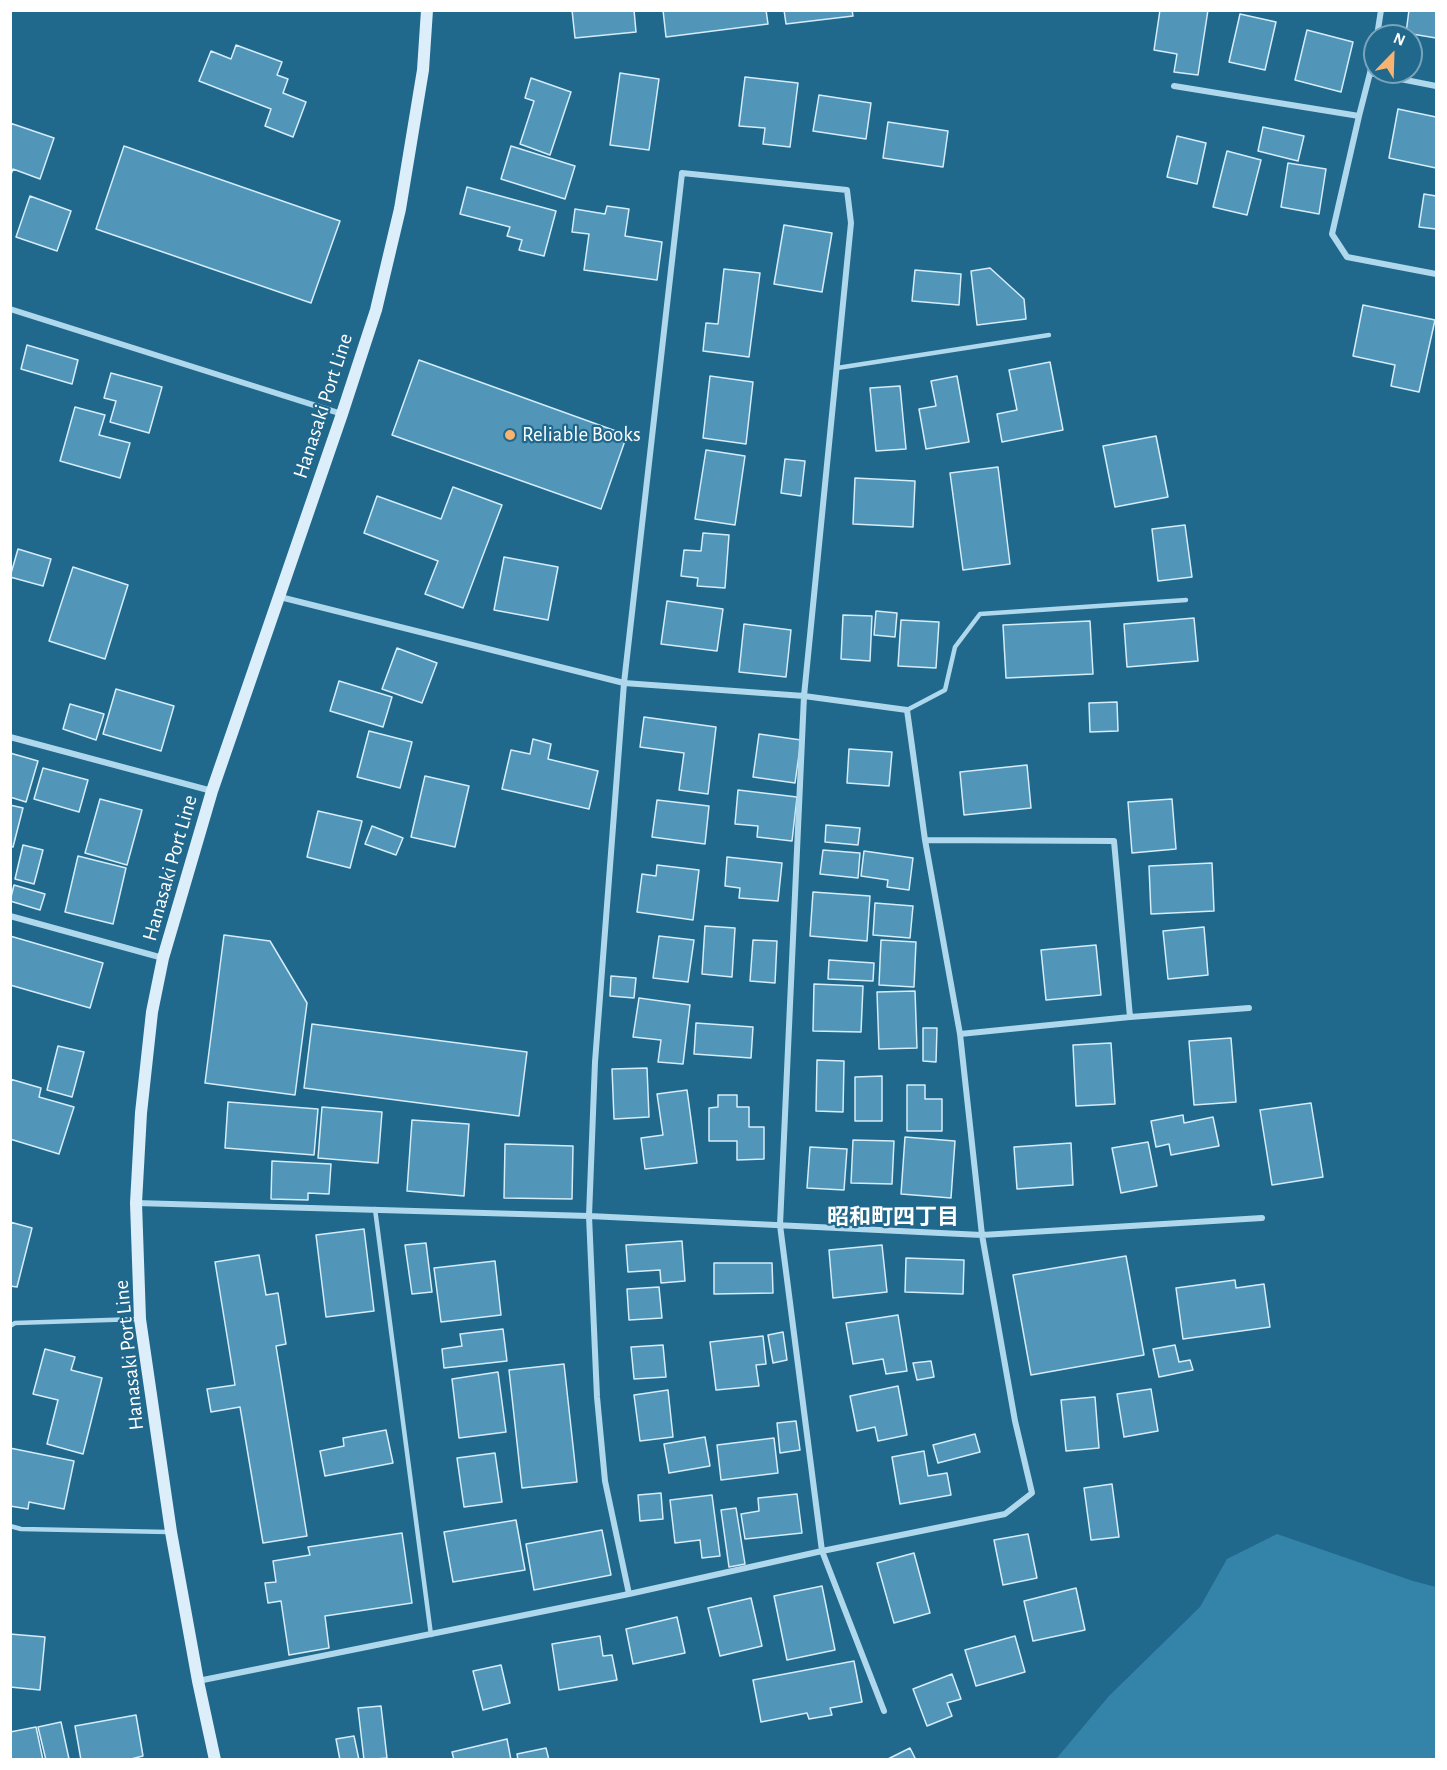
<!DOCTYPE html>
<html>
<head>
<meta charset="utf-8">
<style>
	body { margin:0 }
	#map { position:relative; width:1447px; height:1770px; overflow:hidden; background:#21688d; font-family:"Alegreya Sans",sans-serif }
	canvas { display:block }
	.frame { position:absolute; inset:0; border:12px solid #fff; pointer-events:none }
	.north { position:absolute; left:1363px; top:24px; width:60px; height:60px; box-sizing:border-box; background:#21688d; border:2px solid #7aa4bb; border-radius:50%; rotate:23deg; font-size:16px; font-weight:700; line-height:24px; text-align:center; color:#fff }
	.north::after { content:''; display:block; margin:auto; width:21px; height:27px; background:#f9b370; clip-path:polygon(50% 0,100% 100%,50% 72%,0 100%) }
</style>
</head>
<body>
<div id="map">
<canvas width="1447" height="1770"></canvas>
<div class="frame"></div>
<div class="north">N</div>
</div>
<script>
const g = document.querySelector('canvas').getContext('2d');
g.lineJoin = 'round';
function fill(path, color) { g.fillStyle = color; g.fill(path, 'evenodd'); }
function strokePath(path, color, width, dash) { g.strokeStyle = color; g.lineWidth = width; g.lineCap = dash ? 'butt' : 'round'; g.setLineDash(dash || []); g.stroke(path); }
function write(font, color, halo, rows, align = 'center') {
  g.font = font + ' "Alegreya Sans","Noto Sans JP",sans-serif'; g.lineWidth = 4.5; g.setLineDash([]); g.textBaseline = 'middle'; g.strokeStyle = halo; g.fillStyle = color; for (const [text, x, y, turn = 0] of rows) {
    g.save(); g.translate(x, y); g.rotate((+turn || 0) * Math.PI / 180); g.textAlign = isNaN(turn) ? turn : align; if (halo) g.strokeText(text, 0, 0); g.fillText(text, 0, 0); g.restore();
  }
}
fill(new Path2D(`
	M1277 1534 1413 1581 1436 1587V1759H1056L1109 1696 1200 1607 1227 1559Z`), '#3484aa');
const building = new Path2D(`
	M572 10H634L636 32 575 38Z
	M663 10H766L768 24 666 37Z
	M784 10H852L853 16 786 24Z
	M1160 10H1208L1198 75 1174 72 1177 54 1154 50Z
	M1409 10H1436V38L1406 33Z
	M1240 14 1276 22 1265 70 1229 62Z
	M1307 30 1353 42 1341 92 1295 80Z
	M236 45 282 62 277 75 288 79 283 93 306 102 293 137 265 126 271 109 199 81 211 51 231 59Z
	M620 73 659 79 649 150 610 145Z
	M745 77 798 83 790 147 763 144 765 128 739 126Z
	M531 78 571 92 550 155 520 144 534 101 525 98Z
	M819 95 871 103 866 139 813 131Z
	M1398 109 1436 117V168L1389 158Z
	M888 122 948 131 943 167 883 158Z
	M10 123 54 138 40 179 13 169 10 177Z
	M1263 127 1304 136 1298 161 1258 151Z
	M1177 136 1206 143 1197 184 1167 177Z
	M124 146 340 221 311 303 96 229Z
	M511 146 575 166 565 199 501 179Z
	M1227 151 1261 160 1247 215 1213 207Z
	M1288 163 1326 169 1319 214 1281 207Z
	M467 187 556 211 544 256 519 250 522 240 507 236 510 227 460 214Z
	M1424 194 1436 196V229L1419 227Z
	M30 196 71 211 57 251 16 237Z
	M607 206 629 209 625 236 662 242 657 280 584 270 589 234 572 232 575 209 605 214Z
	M784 225 832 233 822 292 774 284Z
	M990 268 1024 299 1026 319 977 325 971 271Z
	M724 269 760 273 749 357 703 351 706 323 718 324Z
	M915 270 961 274 959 305 912 301Z
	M1363 305 1435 320 1419 392 1391 386 1395 365 1353 356Z
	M27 345 78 360 72 384 21 369Z
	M419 360 627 435 601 509 392 435Z
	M1050 362 1063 430 1002 442 997 414 1017 410 1009 370Z
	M111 373 162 387 149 433 110 422 116 401 104 398Z
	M710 376 753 382 746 444 703 438Z
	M957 376 969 442 926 449 919 409 936 406 931 381Z
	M900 386 906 449 876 451 870 388Z
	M75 407 105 415 99 435 130 443 120 478 60 461Z
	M1156 436 1168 497 1115 507 1103 446Z
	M706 450 745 456 735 525 695 519Z
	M785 459 805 461 801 496 781 493Z
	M998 467 1010 564 963 570 950 473Z
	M855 478 915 481 913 527 853 524Z
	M453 487 502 505 463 608 425 594 438 561 364 533 377 496 441 519Z
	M1185 525 1192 577 1158 581 1152 529Z
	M703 533 729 535 725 588 697 586 698 578 681 576 684 550 701 551Z
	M18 549 51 559 43 586 10 577Z
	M504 557 558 567 548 620 494 610Z
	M73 567 128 585 105 659 49 641Z
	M667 601 723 609 717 651 661 644Z
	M876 611 897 613 895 637 874 635Z
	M843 615 872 616 870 661 841 659Z
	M1194 618 1198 661 1127 667 1124 624Z
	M901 620 939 622 936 668 898 666Z
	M1090 621 1093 674 1006 678 1003 625Z
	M744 624 791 630 786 677 739 672Z
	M397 648 437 663 422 703 382 689Z
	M339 681 392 697 383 727 330 711Z
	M116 689 174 706 161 751 103 734Z
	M1117 702 1118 731 1090 732 1089 703Z
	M70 704 104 714 96 740 63 729Z
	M644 717 716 727 708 794 679 790 684 753 640 747Z
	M369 731 412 742 400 788 357 777Z
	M759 734 801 740 795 783 753 777Z
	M533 739 551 744 548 759 598 771 589 809 502 789 511 750 530 754Z
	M849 749 892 752 889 786 847 783Z
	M10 753 38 761 26 802 10 797Z
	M1027 765 1031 808 964 815 960 772Z
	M43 768 88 780 79 812 34 799Z
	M425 776 469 786 455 847 411 837Z
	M738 790 797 797 792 841 757 837 758 826 735 824Z
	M100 799 142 810 127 865 85 853Z
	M1172 799 1176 849 1132 853 1128 802Z
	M657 800 709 806 705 844 652 837Z
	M10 805 23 808 13 847 10 846Z
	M318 811 362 821 350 868 307 857Z
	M826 825 860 828 858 845 825 842Z
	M372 826 403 838 396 855 365 844Z
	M23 845 43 850 34 884 15 879Z
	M823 850 860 853 858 878 820 874Z
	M864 851 913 858 909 890 887 887 888 880 861 876Z
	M78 856 126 868 113 924 65 912Z
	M727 857 782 863 778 901 739 898 740 888 725 886Z
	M1212 863 1214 911 1151 914 1149 866Z
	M657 865 699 870 693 920 637 912 642 874 656 876Z
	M14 885 45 894 40 910 10 901Z
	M813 892 870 896 867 941 810 936Z
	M875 903 913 906 910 938 873 935Z
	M705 926 735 928 732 977 702 974Z
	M1204 927 1208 975 1168 979 1163 931Z
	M224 935 270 941 307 1003 295 1095 205 1083Z
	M10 936 103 963 90 1008 10 985Z
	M659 936 694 940 688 982 653 978Z
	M753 940 777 941 775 983 750 981Z
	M881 940 916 942 914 987 879 985Z
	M1096 945 1101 995 1046 1000 1041 950Z
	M829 960 874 963 873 981 828 979Z
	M611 976 636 978 634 998 610 996Z
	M814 984 863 986 861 1032 813 1031Z
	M915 991 917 1048 879 1049 877 992Z
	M639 998 690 1005 683 1064 658 1062 661 1040 633 1037Z
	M696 1023 753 1027 751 1058 694 1054Z
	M312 1024 527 1052 519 1116 304 1088Z
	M923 1028H937L936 1062 923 1061Z
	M1231 1038 1236 1102 1194 1105 1189 1041Z
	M1111 1043 1115 1104 1076 1106 1073 1045Z
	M58 1046 84 1052 72 1097 47 1090Z
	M817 1060 844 1061 843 1112 816 1111Z
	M647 1068 649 1117 614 1119 612 1069Z
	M882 1076V1121H855V1077Z
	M10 1079 41 1088 39 1097 74 1107 59 1154 10 1139Z
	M907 1085H925V1099H942V1131H907Z
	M687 1090 697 1163 645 1169 641 1138 663 1135 657 1094Z
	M718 1095H737V1107H749V1127H764V1159L737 1160V1141H709V1108L718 1107Z
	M228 1102 318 1109 314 1155 225 1148Z
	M1311 1103 1323 1177 1272 1185 1260 1110Z
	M322 1107 382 1112 378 1163 318 1158Z
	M1183 1115 1184 1123 1213 1117 1219 1146 1171 1155 1169 1144 1156 1147 1151 1121Z
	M412 1120 469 1124 464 1196 407 1191Z
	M905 1137 955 1141 951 1198 901 1194Z
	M853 1140 894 1141 892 1184 851 1183Z
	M1148 1142 1157 1186 1121 1193 1112 1148Z
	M1071 1143 1073 1185 1017 1189 1014 1147Z
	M505 1144 573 1146 572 1199 504 1198Z
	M810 1147 847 1149 844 1190 807 1188Z
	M272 1161 331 1164 329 1194 308 1193V1200L271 1199Z
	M10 1222 32 1228 17 1287 10 1286Z
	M364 1229 374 1311 326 1317 316 1235Z
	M682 1241 685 1281 661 1283 660 1270 628 1272 626 1245Z
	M426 1243 432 1292 412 1294 405 1245Z
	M882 1245 887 1292 833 1298 829 1250Z
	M259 1255 266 1295 278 1293 286 1344 276 1346 307 1536 263 1543 240 1407 211 1412 207 1389 235 1385 215 1262Z
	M1126 1256 1144 1355 1031 1375 1013 1275Z
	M906 1258 964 1260 963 1294 905 1292Z
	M495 1261 501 1315 441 1322 434 1268Z
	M714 1263H772L773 1293 714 1294Z
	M1235 1280 1236 1288 1264 1284 1270 1327 1183 1339 1176 1288Z
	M659 1287 662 1318 629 1320 627 1289Z
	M898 1315 907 1371 886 1374 883 1359 853 1364 846 1323Z
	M503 1329 507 1361 444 1368 442 1349 462 1346 460 1334Z
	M783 1332 787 1360 773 1363 768 1335Z
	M763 1336 766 1364 756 1365 759 1386 716 1390 710 1342Z
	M663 1345 666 1377 634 1379 631 1347Z
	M1175 1345 1179 1362 1190 1360 1193 1370 1159 1377 1153 1349Z
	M45 1349 75 1357 71 1370 102 1378 83 1454 47 1444 58 1400 33 1394Z
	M931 1361 934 1377 917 1380 913 1363Z
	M564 1364 577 1482 522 1488 509 1370Z
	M498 1372 506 1432 459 1438 452 1379Z
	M898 1386 907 1435 878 1441 875 1427 857 1431 850 1396Z
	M1151 1389 1158 1431 1124 1437 1117 1394Z
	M668 1390 673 1437 640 1441 634 1395Z
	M1095 1397 1099 1448 1066 1451 1061 1400Z
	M796 1421 800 1450 780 1453 777 1423Z
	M386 1430 393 1463 325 1476 320 1451 344 1446 343 1438Z
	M975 1434 980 1452 938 1463 933 1445Z
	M705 1437 710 1466 669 1473 664 1444Z
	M774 1438 778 1473 721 1480 717 1445Z
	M10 1448 74 1461 64 1509 29 1502 28 1509 10 1506Z
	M924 1451 928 1476 947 1473 951 1495 900 1504 892 1457Z
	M495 1453 502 1502 464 1507 457 1458Z
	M1112 1484 1119 1537 1091 1540 1084 1488Z
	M661 1493 663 1519 640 1521 638 1495Z
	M797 1494 802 1533 745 1539 741 1514 759 1511 758 1498Z
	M712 1495 720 1556 702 1558 700 1540 675 1543 670 1500Z
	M736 1508 745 1564 729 1567 721 1510Z
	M516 1520 525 1570 453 1582 444 1532Z
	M602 1530 611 1575 534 1590 526 1544Z
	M402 1533 412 1603 325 1616 329 1648 289 1655 281 1601 268 1603 265 1583 276 1582 273 1561 310 1555 308 1547Z
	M1028 1534 1037 1578 1003 1585 994 1540Z
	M914 1553 930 1613 894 1623 877 1563Z
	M822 1586 835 1650 787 1660 774 1596Z
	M1076 1588 1085 1630 1033 1641 1024 1601Z
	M751 1598 762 1646 720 1656 708 1608Z
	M677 1617 685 1653 633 1664 626 1629Z
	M10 1634 45 1637 40 1690 10 1687Z
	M600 1636 603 1656 612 1655 617 1680 559 1690 552 1644Z
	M1015 1636 1025 1672 976 1686 965 1650Z
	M854 1661 862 1702 830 1708 832 1715 809 1719 807 1713 761 1722 753 1680Z
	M501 1665 510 1703 483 1710 473 1671Z
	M952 1674 961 1699 947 1703 952 1716 927 1726 913 1689Z
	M381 1706 387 1758 364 1760 358 1708Z
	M136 1715 143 1756 127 1760H81L75 1726Z
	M61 1722 69 1759 46 1760 38 1727Z
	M36 1727 43 1760H10V1732Z
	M354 1736 359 1760H340L336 1739Z
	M507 1739 511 1760H454L452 1752Z
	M546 1748 549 1760H518L517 1754Z
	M910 1748 916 1760H886Z`);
fill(building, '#5195b8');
strokePath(building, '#d4edf9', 1.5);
strokePath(new Path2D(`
	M837 368 1049 335
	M907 710 945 690 955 647 980 614 1186 600
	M375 1209 431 1635
	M10 1326 15 1323 139 1319
	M10 1526 21 1529 168 1532`), '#afd8ec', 4.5);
strokePath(new Path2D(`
	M1377 36 1381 10
	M1375 46 1370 73 1359 116 1332 234 1347 257 1436 274
	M1370 73 1436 86
	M1174 86 1359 116
	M10 309 342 414
	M10 737 212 791
	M925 840 1114 841 1130 1017
	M10 916 163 958
	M960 1034 1130 1017 1249 1008
	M136 1203 589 1216 982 1235 1262 1218
	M629 1594 605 1481 597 1397 589 1216 595 1062 624 683 682 173 847 190 851 223 804 696 780 1225 822 1551 884 1711
	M198 1681 629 1594 822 1551 1005 1514 1032 1493 1015 1421 982 1235 960 1034 925 840 907 710 804 696 624 683 280 597`), '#afd8ec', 6);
strokePath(new Path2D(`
	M215 1760 198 1681 171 1532 140 1319 136 1203 141 1113 152 1012 163 958 212 791 342 414 376 310 400 209 423 70 427 10`), '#dbeef9', 12);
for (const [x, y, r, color] of [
	[510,435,6,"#f9b370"]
]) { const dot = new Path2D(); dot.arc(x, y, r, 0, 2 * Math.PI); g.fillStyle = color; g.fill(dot); strokePath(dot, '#21688d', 2); }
write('21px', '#fff', '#21688d', [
	["Hanasaki Port Line",323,406,-72],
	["Hanasaki Port Line",170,868,-74],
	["Hanasaki Port Line",129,1355,-96]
]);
write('21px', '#fff', '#21688d', [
	["Reliable Books",522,435]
], 'left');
write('bold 22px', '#fff', '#21688d', [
	["昭和町四丁目",893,1217]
]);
</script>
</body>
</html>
